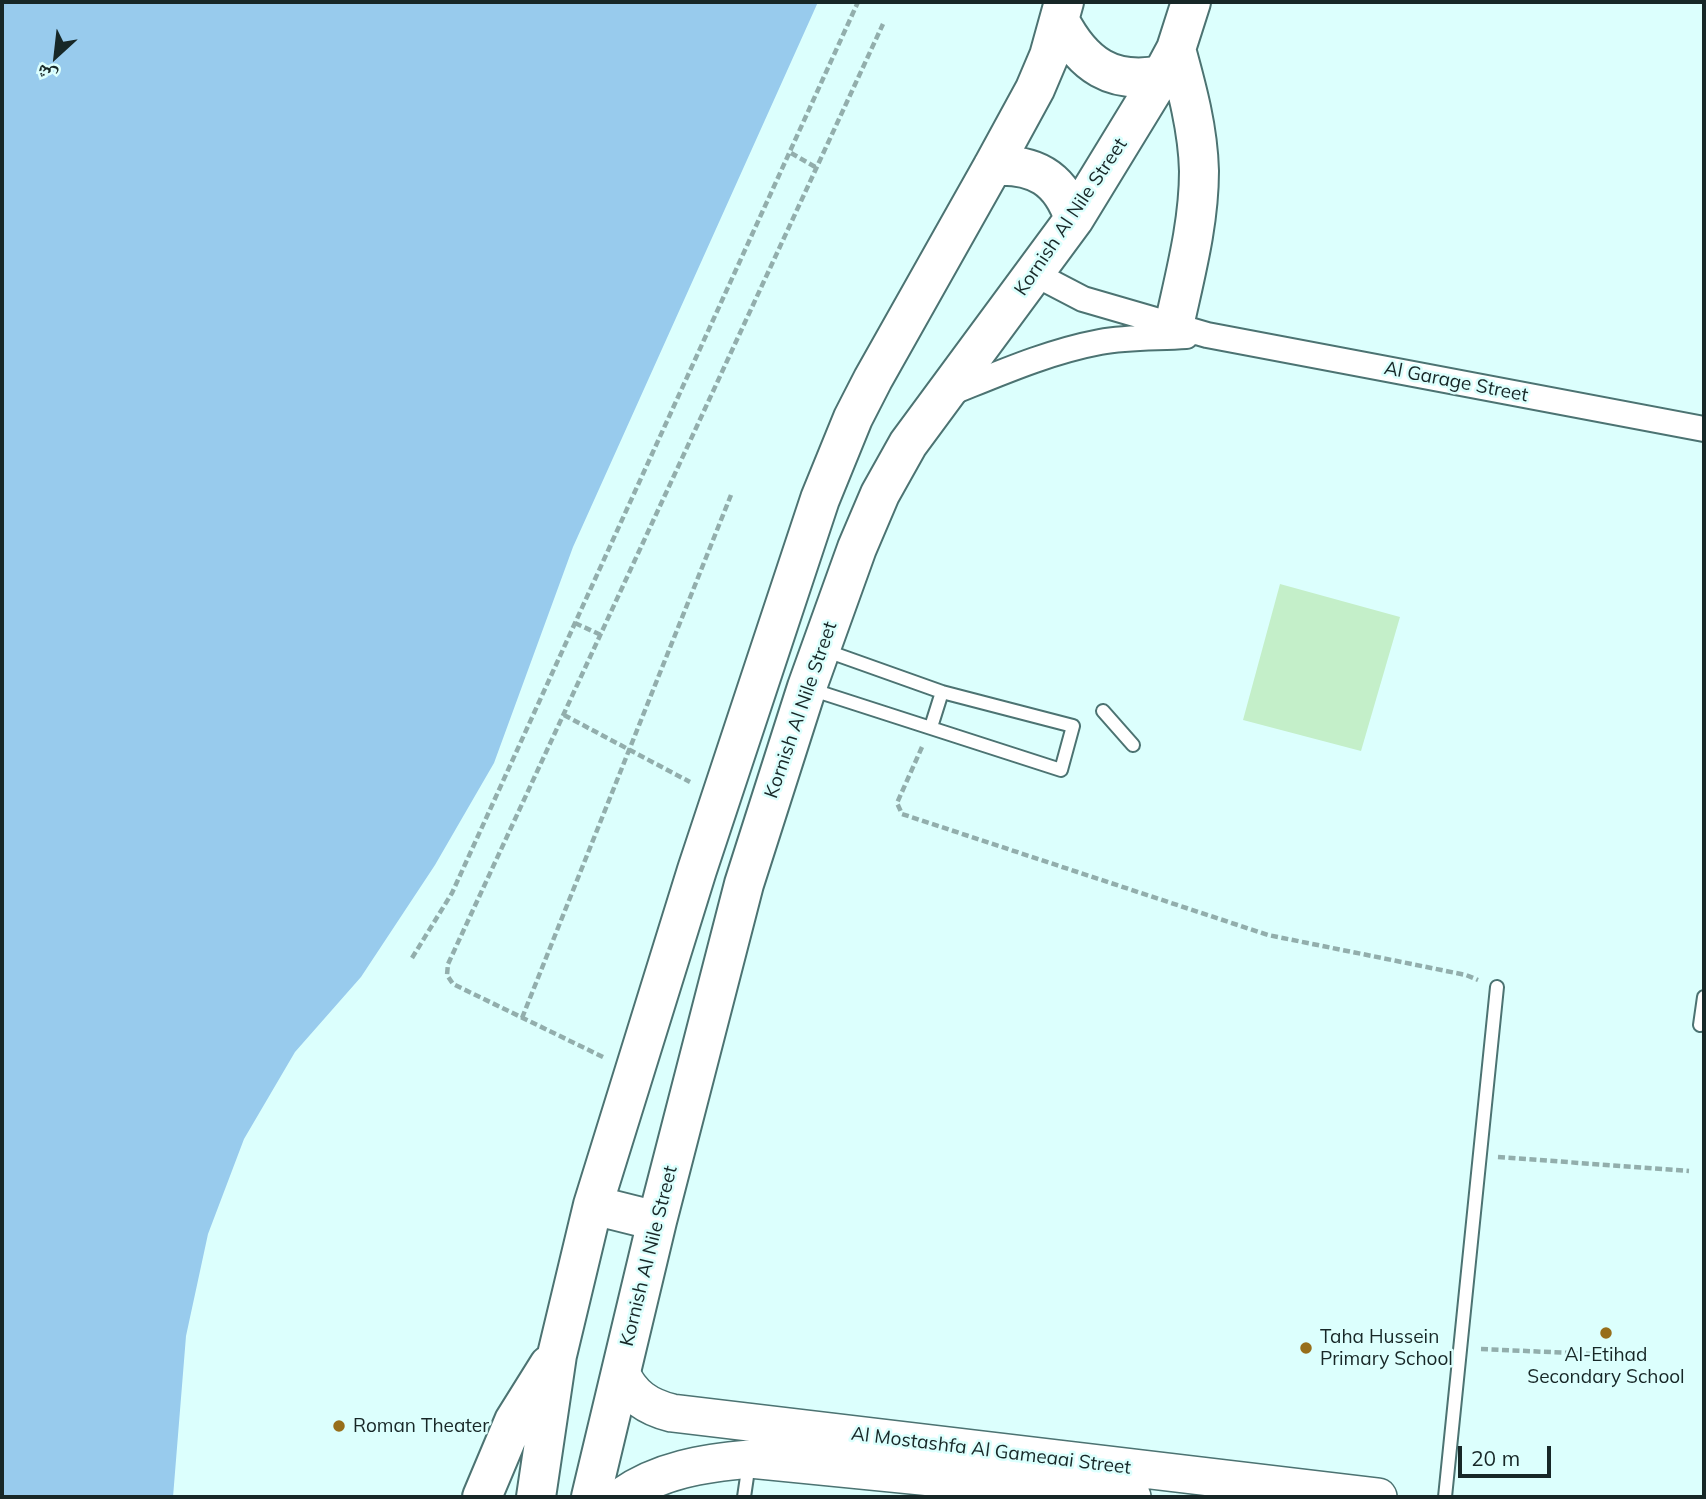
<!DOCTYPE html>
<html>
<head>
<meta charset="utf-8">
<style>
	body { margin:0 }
	#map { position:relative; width:1706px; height:1499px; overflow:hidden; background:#dcfffd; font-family:Mulish,"Noto Naskh Arabic",sans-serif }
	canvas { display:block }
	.frame { position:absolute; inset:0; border:4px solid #172727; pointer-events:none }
	.north { position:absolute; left:21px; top:21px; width:70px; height:70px; -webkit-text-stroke:5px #dcfffd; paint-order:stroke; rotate:207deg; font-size:19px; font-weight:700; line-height:28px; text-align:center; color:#172727 }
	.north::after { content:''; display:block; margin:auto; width:24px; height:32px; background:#172727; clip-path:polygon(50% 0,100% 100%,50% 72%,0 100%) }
	.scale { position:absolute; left:1458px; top:1446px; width:93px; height:32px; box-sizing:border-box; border:4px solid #172727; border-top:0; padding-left:9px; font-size:21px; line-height:24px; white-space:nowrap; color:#172727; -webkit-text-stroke:5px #dcfffd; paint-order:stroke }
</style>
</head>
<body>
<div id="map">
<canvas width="1706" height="1499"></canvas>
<div class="frame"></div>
<div class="north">ش</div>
<div class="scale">20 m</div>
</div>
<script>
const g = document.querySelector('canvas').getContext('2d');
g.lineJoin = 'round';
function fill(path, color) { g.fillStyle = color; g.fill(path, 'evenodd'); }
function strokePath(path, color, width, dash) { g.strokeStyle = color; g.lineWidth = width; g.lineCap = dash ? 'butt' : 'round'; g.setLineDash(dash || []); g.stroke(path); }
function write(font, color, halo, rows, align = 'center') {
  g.font = font + ' Mulish,sans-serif'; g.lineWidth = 5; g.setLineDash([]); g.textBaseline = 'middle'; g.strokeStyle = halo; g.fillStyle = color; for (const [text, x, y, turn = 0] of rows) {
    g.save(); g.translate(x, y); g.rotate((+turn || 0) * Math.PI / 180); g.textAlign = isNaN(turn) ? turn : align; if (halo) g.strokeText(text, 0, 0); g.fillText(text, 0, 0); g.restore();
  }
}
fill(new Path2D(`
	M1280 584 1400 617 1361 751 1243 720Z`), '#c4efc9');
fill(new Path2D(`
	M2 2H818L573 547 494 763 435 865 361 977 295 1052 244 1139 208 1234 186 1336 173 1497H2Z`), '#98cbed');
const service = new Path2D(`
	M810 689 1061 770 1073 726 942 692 824 650
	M1103 711 1133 745
	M931 727 942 692
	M1700 1025 1704 997
	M744 1497 749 1463
	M1445 1497 1497 987`);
const minor = new Path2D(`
	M1035 274 1083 299 1207 335 1704 429
	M948 394C998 374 1047 352 1100 342 1128 337 1157 338 1186 336`);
const secondary = new Path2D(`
	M621 1373C631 1396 648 1407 672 1413L1378 1497
	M621 1497C659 1470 704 1463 750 1459L1132 1497`);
const primary = new Path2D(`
	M1060 21C1083 65 1112 85 1162 75
	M993 166C1035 163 1061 179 1074 219
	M1174 326C1185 275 1199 224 1199 171 1198 129 1187 89 1176 49
	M593 1205 657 1221
	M482 1497 514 1421 549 1365
	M536 1497 557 1355 593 1205 697 870 820 499 853 418 873 379 993 166 1035 89 1049 56 1064 2
	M591 1497 657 1221 744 884 807 687 857 548 880 494 908 444 1074 219 1162 75 1176 49 1191 2`);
strokePath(service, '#4c7372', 16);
strokePath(minor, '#4c7372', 28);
strokePath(secondary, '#4c7372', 40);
strokePath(primary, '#4c7372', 42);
strokePath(new Path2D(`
	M791 153 817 168
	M575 623 601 635
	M564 715 690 782
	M922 747 897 803 902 814 1268 935 1466 975 1478 980
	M412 958 452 893 858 2
	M522 1018 731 495
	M603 1057 453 984 447 975 448 964 883 24
	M1498 1157 1689 1171
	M1481 1349 1638 1356`), '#92aeac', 4.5, [7, 3.5]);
strokePath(service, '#fff', 12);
strokePath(minor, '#fff', 24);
strokePath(secondary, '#fff', 37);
strokePath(primary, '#fff', 38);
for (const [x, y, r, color] of [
	[1606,1333,7,"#976e1a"],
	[1306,1348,7,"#976e1a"],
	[339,1426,7,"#976e1a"]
]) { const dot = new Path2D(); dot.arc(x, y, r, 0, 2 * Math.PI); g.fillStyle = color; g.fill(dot); strokePath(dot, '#dcfffd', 2.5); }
write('19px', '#172727', '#dcfffd', [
	["Kornish Al Nile Street",1071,217,-56],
	["Al Garage Street",1456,382,11],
	["Kornish Al Nile Street",801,710,-71],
	["Kornish Al Nile Street",649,1256,-76],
	["Al Mostashfa Al Gameaai Street",991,1451,7]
]);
write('19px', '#172727', '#dcfffd', [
	["Taha Hussein",1320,1337],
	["Primary School",1320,1359],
	["Al-Etihad",1606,1355,"center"],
	["Secondary School",1606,1377,"center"],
	["Roman Theater",353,1426]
], 'left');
</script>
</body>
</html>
